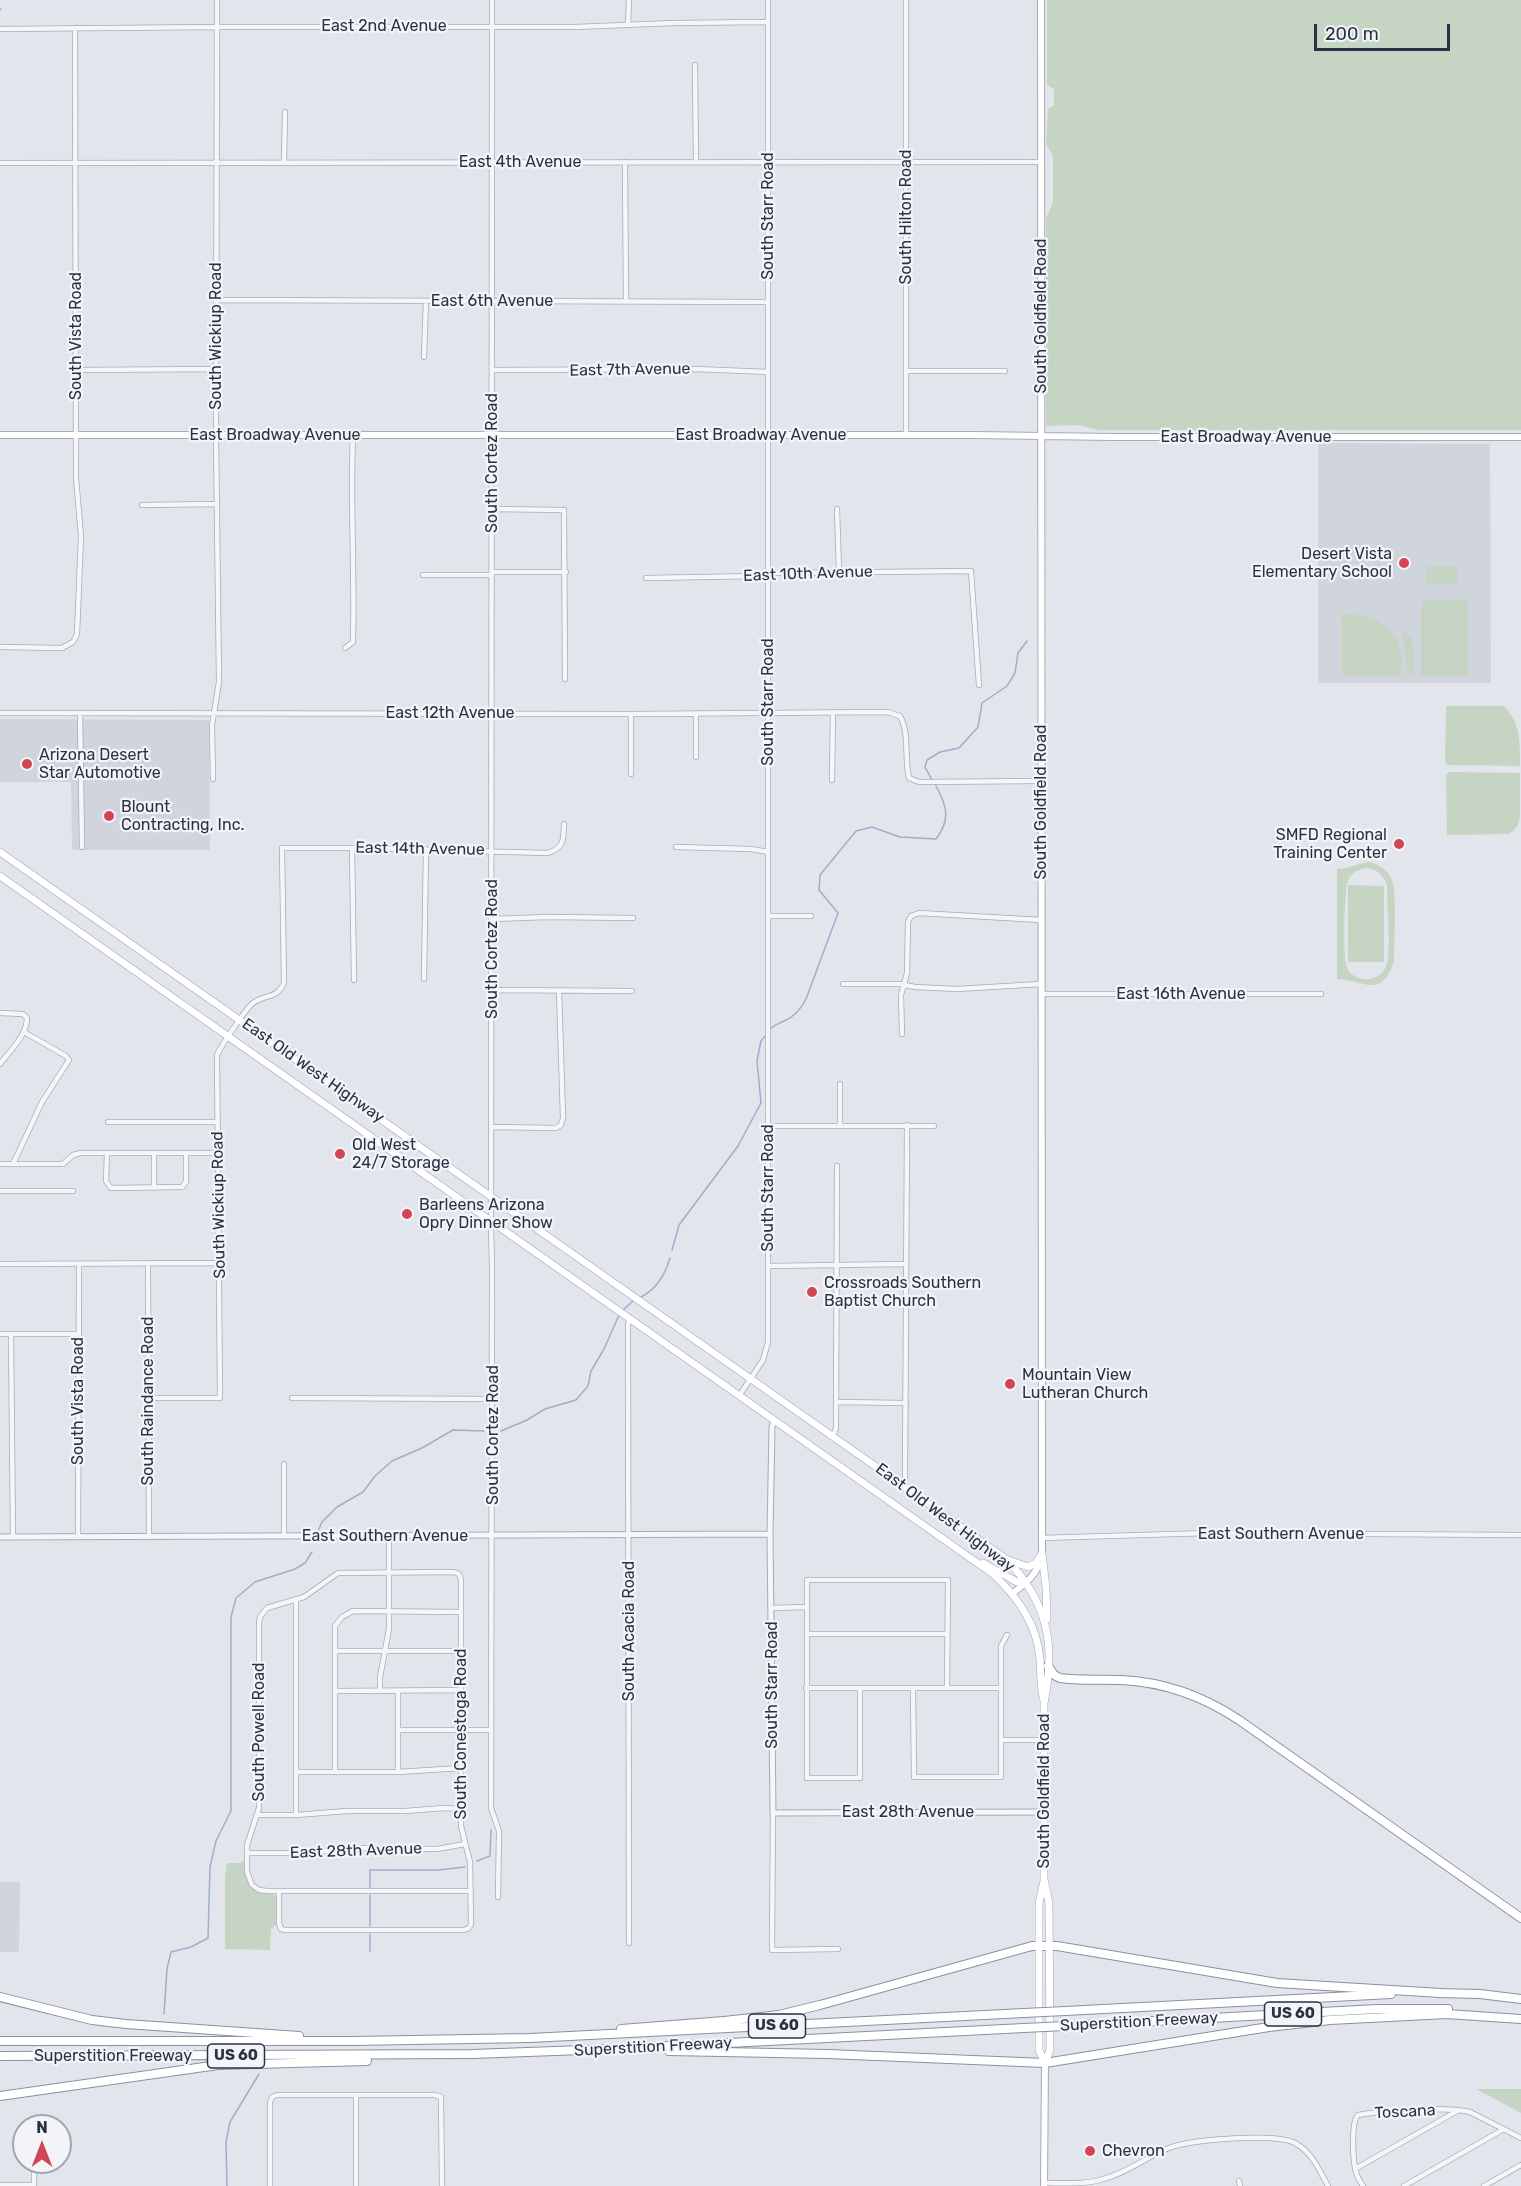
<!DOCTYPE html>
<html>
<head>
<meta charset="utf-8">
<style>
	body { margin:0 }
	#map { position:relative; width:1521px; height:2186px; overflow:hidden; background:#e2e5eb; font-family:Rubik,sans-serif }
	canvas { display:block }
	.north { position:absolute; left:12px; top:2114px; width:60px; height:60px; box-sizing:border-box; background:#f2f4f8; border:2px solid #a2a6b0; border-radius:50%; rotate:0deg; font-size:16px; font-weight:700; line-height:24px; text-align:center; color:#2a3143 }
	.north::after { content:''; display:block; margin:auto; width:21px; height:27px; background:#d24552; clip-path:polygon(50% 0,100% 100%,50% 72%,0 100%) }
	.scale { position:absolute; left:1314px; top:24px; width:136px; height:27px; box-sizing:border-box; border:3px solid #2a3143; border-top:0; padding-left:8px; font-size:18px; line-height:21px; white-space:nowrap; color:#2a3143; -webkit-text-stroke:4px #f2f4f8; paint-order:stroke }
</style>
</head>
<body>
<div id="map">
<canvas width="1521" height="2186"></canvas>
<div class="north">N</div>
<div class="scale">200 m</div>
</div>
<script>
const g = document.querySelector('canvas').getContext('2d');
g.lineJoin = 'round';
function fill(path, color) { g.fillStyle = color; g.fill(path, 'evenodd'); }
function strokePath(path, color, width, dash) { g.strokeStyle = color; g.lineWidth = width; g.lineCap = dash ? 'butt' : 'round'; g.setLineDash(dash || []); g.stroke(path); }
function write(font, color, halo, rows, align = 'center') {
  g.font = font + ' Rubik,sans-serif'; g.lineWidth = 4.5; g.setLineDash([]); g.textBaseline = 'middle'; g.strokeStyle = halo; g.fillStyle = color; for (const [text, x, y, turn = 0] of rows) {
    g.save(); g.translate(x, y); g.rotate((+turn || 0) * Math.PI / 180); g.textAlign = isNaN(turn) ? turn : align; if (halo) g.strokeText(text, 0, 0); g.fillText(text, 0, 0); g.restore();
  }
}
fill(new Path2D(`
	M1318 443 1490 444 1491 683H1318Z
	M0 719 209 720 210 850H72L71 782H0Z
	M0 1882H20L19 1952H0Z`), '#d0d4dd');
fill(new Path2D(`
	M1047 0H1521V430H1098L1079 425 1047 426 1046 421V218L1053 202V156L1046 144 1048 109 1054 105V89L1047 85Z
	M1427 566H1458V584H1426Z
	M1468 600V676H1421V601Z
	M1341 614C1382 614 1407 632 1401 676H1346L1342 671Z
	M1402 632 1411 635 1414 654 1413 674H1408Z
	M1446 706H1504C1521 725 1520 740 1520 766L1448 765 1445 763Z
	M1449 772 1520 773V817L1518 825 1513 831 1508 834 1447 835 1446 775Z
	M1370 862C1380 865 1388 870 1392 880 1397 893 1394 944 1394 961 1381 1001 1362 979 1337 979V869C1349 869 1358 863 1370 862ZM1366 868C1378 870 1382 874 1387 885 1387 904 1391 947 1387 964 1382 982 1356 985 1347 968 1343 960 1344 888 1348 880 1352 873 1358 869 1366 868Z
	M1348 885 1384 886V962H1348Z
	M241 1861H244C245 1888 252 1889 275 1895L277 1898 276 1925 271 1929 270 1950 225 1949V1878L227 1863H241Z
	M1476 2089H1521V2113Z`), '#c6d5c3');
strokePath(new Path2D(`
	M0 10 1 9
	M932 780 925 767 927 760 940 752 959 748 978 727 982 703 1007 686 1015 673 1018 653 1027 641
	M770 1029C775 1024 778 1024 784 1021 794 1017 801 1009 806 999L838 913 819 890 820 875 856 831 872 827 900 837 936 839C952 819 946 804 935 784
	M672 1250 679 1225 738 1146 761 1103 757 1061 761 1041 766 1035
	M641 1297C657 1289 665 1275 670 1258
	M622 1311 634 1300
	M501 1431 527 1420 545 1409 576 1400 588 1386 591 1371 604 1349 619 1315
	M318 1531 322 1522 337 1507 363 1492 375 1476 392 1461 422 1448 453 1430 484 1431
	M477 1861 490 1856 491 1830
	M370 1887V1870H438L465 1867
	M370 1895V1926
	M370 1934V1951
	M164 2014 167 1969 171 1952 191 1947 208 1938 210 1867 216 1841 231 1811V1617L236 1598 255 1582 295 1569 305 1563 312 1552
	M227 2186 226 2142 230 2122 259 2074`), '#9cb0cb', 1.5);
const minor = new Path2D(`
	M492 0 491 1228 492 1266 491 1808 499 1831 498 1897
	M906 0V434
	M628 25 629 0
	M0 29 217 27H575L673 23 768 22
	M695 65 696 162
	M284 162 285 112
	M625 162 626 301
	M0 163 1041 162
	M217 300 768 302
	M424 357 426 301
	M76 370 216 369
	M492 370 696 369 768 372
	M906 371H1005
	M142 505 217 504
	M492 509 564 510 565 679
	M837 509 839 571
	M492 572H566
	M423 575H492
	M646 578 760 576 775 573 971 571 979 685
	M0 647 62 648 73 642 77 634 81 536 76 478 75 28
	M345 648 353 642C355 573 350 504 353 435
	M0 713 631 714 887 712 900 716C910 734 904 758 909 778L919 782 1041 781
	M80 713 82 847
	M696 714V757
	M631 774V714
	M213 779 212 725 219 682 216 435 217 0
	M832 780 833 712
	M676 847 751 849 768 852
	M352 848 354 980
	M768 916H811
	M492 919 548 917 633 918
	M424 979 426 849
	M843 984H899L915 987 957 989 1041 984
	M492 990 632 991
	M1041 994H1321
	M0 1013 23 1014 27 1018C27 1035 10 1051 0 1064
	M902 1034 901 995 907 973 908 922 911 916 919 913 1041 920
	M840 1084V1126
	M108 1122H218
	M768 1126H934
	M492 1127 556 1128 561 1125 563 1118 559 991
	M107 1153 106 1181 111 1188 182 1187 186 1182V1153
	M154 1153V1188
	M0 1164H63L73 1155 81 1153H218
	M13 1164 42 1102 69 1060 66 1056 24 1032
	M0 1191H73
	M0 1264 218 1263
	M148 1264 149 1537
	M768 1266 906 1264
	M0 1334H78
	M11 1334 13 1537
	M739 1396 763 1360 768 1342V0
	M148 1398H220L217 1055C221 1046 247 1007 253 1003 267 993 276 1000 284 983L282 848H352L548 853C565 847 563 840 564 824
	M292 1398 492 1399
	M837 1402 906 1403
	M833 1437 836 1428 837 1166
	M902 1485 905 1479 907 1125
	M284 1536V1464
	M78 1537 79 1265
	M1041 1538 1208 1533 1521 1535
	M296 1599V1815
	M771 1608 807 1607
	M807 1634H947
	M335 1651H461
	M806 1688H1000
	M860 1688V1778H807V1580H948L947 1688
	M913 1688 914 1777H1001V1646L1007 1635
	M335 1691 461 1690
	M380 1691V1677L389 1629V1536
	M398 1691V1772
	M398 1730H491
	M1001 1740H1044
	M296 1772H398L461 1768
	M335 1772V1626L342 1617 353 1611 461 1612
	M773 1813 772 1950 838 1949
	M258 1815H296L347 1811H405L444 1808 461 1809
	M247 1853H299L356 1848 437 1849 465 1844
	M279 1891V1923L281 1929 285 1930H464L469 1928 471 1924 470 1862 461 1826V1580L459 1574 454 1572 338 1573 304 1597 267 1608 260 1617 259 1624V1808L247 1845V1872L252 1885 259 1890 267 1891H471
	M629 1943 628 1324 630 1319
	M356 2095V2186
	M60 2143H62
	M1355 2169 1457 2111
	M1239 2181 1240 2186
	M1044 2183C1064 2183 1084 2185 1103 2179 1127 2173 1146 2157 1169 2148 1190 2139 1276 2133 1295 2143 1312 2152 1319 2170 1328 2186
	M0 2185H34V2162
	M270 2186V2102L272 2097 277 2095H435L441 2097 442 2186
	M1363 2186C1359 2180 1356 2175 1355 2168 1353 2157 1351 2122 1358 2115 1381 2111 1448 2106 1470 2112L1521 2138
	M1404 2186 1504 2129
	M1484 2186 1521 2165`);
const tertiary = new Path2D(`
	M774 1421 772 1427 770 1534 773 1813 1044 1812
	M0 1537 770 1534`);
const secondary = new Path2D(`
	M0 435H974L1114 437H1521
	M1013 1593C1027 1582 1039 1573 1042 1554L1041 0
	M1044 2186 1045 2063`);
const primary = new Path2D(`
	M0 852 902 1485 1006 1559C1048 1602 1056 1645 1044 1703V1879L1049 1903 1050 2050 1045 2063
	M0 876 993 1574C1018 1597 1037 1624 1040 1659 1041 1673 1040 1687 1044 1701
	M1042 1554 1046 1587 1047 1619
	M1008 1560 1028 1567 1036 1563 1041 1555
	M983 1563 1017 1582H1026
	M1044 1881 1039 1903V2050L1045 2063`);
const motorway = new Path2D(`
	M1048 1666 1054 1675 1060 1678C1080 1681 1101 1679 1121 1680 1165 1682 1203 1696 1239 1720L1521 1918
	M1437 1993 1480 1994 1521 1999
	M0 1997 92 2020 126 2024 299 2036
	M1065 2011 1391 1994
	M1065 2026 1377 2009H1448
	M621 2029 724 2021 779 2015 820 2005 1032 1946H1057L1277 1983 1441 1993
	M0 2041H353L530 2038 1024 2013
	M669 2051 828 2054 1045 2063 1269 2027 1330 2020 1447 2014 1521 2019
	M0 2056 472 2054 611 2049 1024 2028
	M0 2096 218 2065 367 2061`);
strokePath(minor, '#a7abb5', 6);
strokePath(tertiary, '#a7abb5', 7);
strokePath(secondary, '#a7abb5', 8);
strokePath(primary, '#a1a8b7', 8);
strokePath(motorway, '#8991a2', 10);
strokePath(minor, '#f5f6f9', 4.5);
strokePath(tertiary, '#f5f6f9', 5);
strokePath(secondary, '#fff', 6);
strokePath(primary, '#fff', 7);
strokePath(motorway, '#fff', 8);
const motorwayBridge = new Path2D(`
	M1024 2013 1065 2011
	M1024 2028 1065 2026`);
strokePath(motorwayBridge, '#8991a2', 10, []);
strokePath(motorwayBridge, '#fff', 8);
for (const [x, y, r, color] of [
	[1404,563,6,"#d24552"],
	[27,764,6,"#d24552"],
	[109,816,6,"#d24552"],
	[1399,844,6,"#d24552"],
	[340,1154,6,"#d24552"],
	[407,1214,6,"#d24552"],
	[812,1292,6,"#d24552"],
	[1010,1384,6,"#d24552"],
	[1090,2151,6,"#d24552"]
]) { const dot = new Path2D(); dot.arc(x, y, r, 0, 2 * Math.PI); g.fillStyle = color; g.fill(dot); strokePath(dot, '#f2f4f8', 2); }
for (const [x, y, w] of [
	[1293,2014,57],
	[777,2026,57],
	[236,2056,57]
]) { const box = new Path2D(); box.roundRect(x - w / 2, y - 12, w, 24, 4.5); g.fillStyle = '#f2f4f8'; g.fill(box); strokePath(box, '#2a3143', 1.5); }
write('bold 15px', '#2a3143', null, [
	["US 60",1293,2014],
	["US 60",777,2026],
	["US 60",236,2056]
]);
write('16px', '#2a3143', '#f2f4f8', [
	["East 2nd Avenue",384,26],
	["East 4th Avenue",520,162],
	["South Starr Road",768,216,-90],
	["South Hilton Road",906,217,-90],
	["East 6th Avenue",492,301],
	["South Goldfield Road",1041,316,-90],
	["South Vista Road",76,336,-90],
	["South Wickiup Road",216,336,-90],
	["East 7th Avenue",630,370,-1],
	["East Broadway Avenue",275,435],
	["East Broadway Avenue",761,435],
	["East Broadway Avenue",1246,437],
	["South Cortez Road",492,463,-90],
	["East 10th Avenue",808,574,-2],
	["South Starr Road",768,702,-90],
	["East 12th Avenue",450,713],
	["South Goldfield Road",1041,802,-90],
	["East 14th Avenue",420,849,1],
	["South Cortez Road",492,949,-90],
	["East 16th Avenue",1181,994],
	["East Old West Highway",313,1071,35],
	["South Starr Road",768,1188,-90],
	["South Wickiup Road",219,1205,-91],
	["South Vista Road",78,1401,-90],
	["South Raindance Road",148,1401,-90],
	["South Cortez Road",493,1435,-90],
	["East Old West Highway",945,1518,37],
	["East Southern Avenue",1281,1534],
	["East Southern Avenue",385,1536],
	["South Acacia Road",629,1631,-90],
	["South Starr Road",772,1685,-90],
	["South Powell Road",259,1732,-90],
	["South Conestoga Road",461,1734,-90],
	["South Goldfield Road",1044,1791,-90],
	["East 28th Avenue",908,1812],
	["East 28th Avenue",356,1851,-2],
	["Superstition Freeway",1139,2022,-3],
	["Superstition Freeway",653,2047,-3],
	["Superstition Freeway",113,2056],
	["Toscana",1405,2112,-3]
]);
write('16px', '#2a3143', '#f2f4f8', [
	["Desert Vista",1392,554,"right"],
	["Elementary School",1392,572,"right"],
	["Arizona Desert",39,755],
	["Star Automotive",39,773],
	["Blount",121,807],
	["Contracting, Inc.",121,825],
	["SMFD Regional",1387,835,"right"],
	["Training Center",1387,853,"right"],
	["Old West",352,1145],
	["24/7 Storage",352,1163],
	["Barleens Arizona",419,1205],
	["Opry Dinner Show",419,1223],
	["Crossroads Southern",824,1283],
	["Baptist Church",824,1301],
	["Mountain View",1022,1375],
	["Lutheran Church",1022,1393],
	["Chevron",1102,2151]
], 'left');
</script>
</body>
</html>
